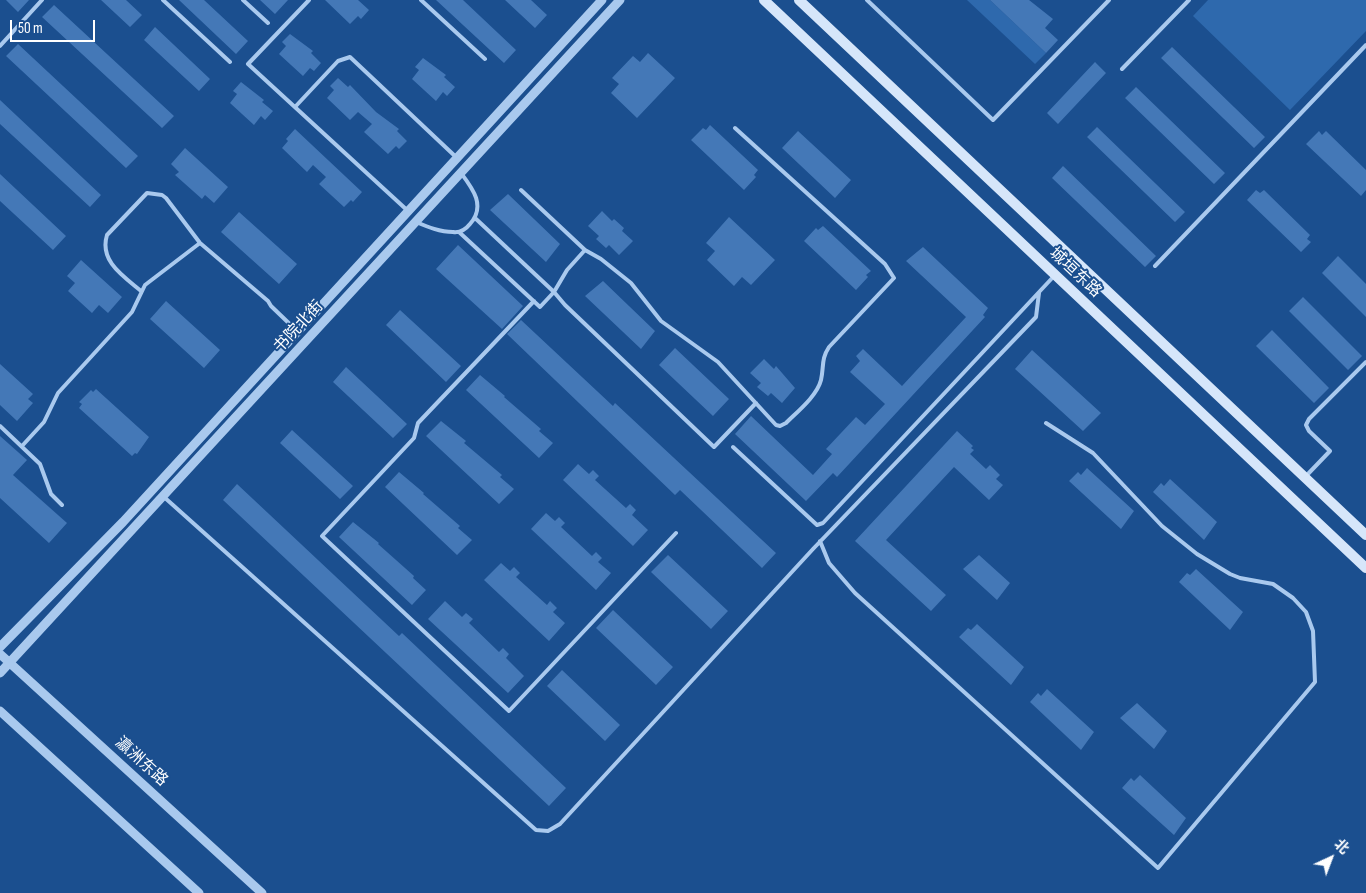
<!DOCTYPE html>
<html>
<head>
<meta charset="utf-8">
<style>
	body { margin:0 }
	#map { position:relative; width:1366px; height:893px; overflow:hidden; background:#1b4f8f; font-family:"Sofia Sans Condensed","Noto Sans SC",sans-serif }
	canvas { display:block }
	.north { position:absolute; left:1306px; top:833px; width:50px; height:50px; -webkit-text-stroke:4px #1b4f8f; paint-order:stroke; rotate:43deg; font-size:14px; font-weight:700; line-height:20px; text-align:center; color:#fff }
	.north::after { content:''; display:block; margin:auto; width:18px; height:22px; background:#fff; clip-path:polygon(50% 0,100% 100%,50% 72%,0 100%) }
	.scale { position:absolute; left:10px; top:20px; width:85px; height:22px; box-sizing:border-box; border:2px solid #fff; border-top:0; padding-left:6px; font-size:15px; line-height:18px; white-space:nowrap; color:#fff; -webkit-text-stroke:4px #1b4f8f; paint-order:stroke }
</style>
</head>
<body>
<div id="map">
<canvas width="1366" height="893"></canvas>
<div class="north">北</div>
<div class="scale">50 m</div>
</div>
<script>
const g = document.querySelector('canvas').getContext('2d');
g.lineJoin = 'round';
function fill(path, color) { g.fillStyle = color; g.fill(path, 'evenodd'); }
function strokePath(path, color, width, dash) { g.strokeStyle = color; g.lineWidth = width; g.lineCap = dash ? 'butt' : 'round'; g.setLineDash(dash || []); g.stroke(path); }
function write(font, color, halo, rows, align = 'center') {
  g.font = font + ' "Sofia Sans Condensed","Noto Sans SC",sans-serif'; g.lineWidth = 4; g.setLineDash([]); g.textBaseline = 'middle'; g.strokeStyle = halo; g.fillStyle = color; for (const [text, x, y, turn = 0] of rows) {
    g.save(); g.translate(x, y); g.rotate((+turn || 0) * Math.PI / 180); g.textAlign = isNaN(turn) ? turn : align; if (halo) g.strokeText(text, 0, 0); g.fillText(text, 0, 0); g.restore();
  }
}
fill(new Path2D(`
	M967 0H990L1046 53 1035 64Z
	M1208 0H1366V31L1290 110 1193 16Z`), '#2e69ad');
fill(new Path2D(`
	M6 0H29L18 12Z
	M101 0H126L142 15 130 27Z
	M179 0H204L248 41 236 54Z
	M260 0H288L275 14Z
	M325 0H358L369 10 361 19 358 16 350 24Z
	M436 0H463L516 50 504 63Z
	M505 0H531L547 15 535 28Z
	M990 0H1029L1053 19 1045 28 1058 40 1046 53Z
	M54 5 174 116 162 128 42 17Z
	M155 27 210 79 199 91 144 40Z
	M290 34 313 51 311 53 321 63 314 71 310 68 303 76 279 54 286 46 282 42Z
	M18 44 138 156 126 168 6 56Z
	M1172 47 1265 137 1254 148 1161 58Z
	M648 53 675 78 637 118 611 93 619 84 612 78 633 56 640 62Z
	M423 58 446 75 444 77 455 87 447 96 443 92 436 101 412 79 419 70 415 67Z
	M1095 62 1106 73 1058 124 1047 113Z
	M338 78 348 87 350 85 376 112 399 129 397 131 407 141 399 149 396 146 388 154 364 132 372 124 358 112 350 120 327 98 334 90 330 86Z
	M241 82 264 100 262 102 273 111 265 120 261 116 254 125 230 103 237 94 233 91Z
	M1136 87 1225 173 1214 184 1125 98Z
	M0 100 101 195 90 207 0 124Z
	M710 125 758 170 754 175 756 177 744 190 691 140 703 128 706 130Z
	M1097 127 1185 212 1175 222 1087 137Z
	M295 129 362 192 353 202 351 200 344 207 319 184 326 177 313 165 307 172 282 148 288 141 286 139Z
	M798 131 851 180 835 198 782 148Z
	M1319 131 1322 135 1326 131 1366 170V190L1361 196 1306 144Z
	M185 148 228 187 214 203 205 195 202 199 175 175 179 172 171 164Z
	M1063 166 1156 256 1145 267 1052 178Z
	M0 174 66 236 53 250 0 201Z
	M1256 190 1260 193 1264 190 1310 235 1307 239 1311 242 1301 252 1247 200Z
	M508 194 560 244 546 262 490 210Z
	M602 211 612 221 614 219 624 228 622 231 633 241 619 255 609 245 606 248 596 239 599 236 588 226Z
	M239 212 297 264 279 284 221 232Z
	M729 217 775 260 751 285 742 277 734 286 707 260 715 251 706 243Z
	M823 226 871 271 866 275 868 277 856 290 804 241 816 228 818 230Z
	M458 245 523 306 502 329 436 269Z
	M923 247 988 308 983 315 985 317 837 477 833 473 806 501 735 434 751 416 813 475 832 454 826 449 856 417 865 425 885 404 850 372 860 361 856 356 863 349 902 386 966 317 906 261Z
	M1338 256 1366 284V317L1322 273Z
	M81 260 122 297 108 313 99 305 92 313 68 291 75 283 67 276Z
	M603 281 655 331 641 349 585 296Z
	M1303 297 1362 356 1348 370 1289 311Z
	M166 301 220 350 204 368 150 319Z
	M400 310 461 366 446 382 386 325Z
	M521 320 613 406 615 403 776 553 762 568 680 490 675 495 507 334Z
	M1272 330 1329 388 1314 403 1256 346Z
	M675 348 729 399 713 416 659 365Z
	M1032 350 1101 413 1083 431 1015 369Z
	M764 359 774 369 776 366 795 388 782 403 771 393 768 396 757 387 761 383 750 373Z
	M0 364 33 394 28 399 33 403 17 421 0 405Z
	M346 367 407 424 393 438 333 382Z
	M480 375 505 396 504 397 541 429 539 431 553 443 539 458 466 390Z
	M96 389 149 437 137 454 135 453 132 456 79 408 82 404 79 402 91 390 93 392Z
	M441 421 466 441 464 443 502 475 500 477 514 489 499 504 426 436Z
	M292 430 353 486 340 499 280 443Z
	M957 431 973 446 971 448 974 450 970 454 986 469 990 465 1000 475 996 479 1003 485 989 500 954 467 886 540 946 595 931 611 855 541Z
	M0 436 27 460 13 475 67 523 49 543 0 498Z
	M578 464 589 474 593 470 599 476 595 480 626 508 630 504 636 510 632 515 648 530 633 546 563 480Z
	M1087 468 1134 511 1121 529 1069 481 1078 472 1081 475Z
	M399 472 424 493 423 494 460 526 458 528 472 540 457 555 385 487Z
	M1170 479 1217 522 1204 540 1153 492 1161 483 1164 486Z
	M237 484 399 636 402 633 566 788 549 806 223 500Z
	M546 513 555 521 559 517 565 523 561 527 592 556 596 552 602 558 598 562 611 573 596 590 531 529Z
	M353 522 379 543 378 544 414 576 413 578 426 590 412 605 339 537Z
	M668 555 728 611 711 629 651 572Z
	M979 555 1010 583 997 600 963 569Z
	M501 563 510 571 514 567 520 573 516 577 547 605 550 601 557 608 553 612 565 623 549 641 484 580Z
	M1196 569 1243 612 1230 630 1179 582 1187 573 1190 575Z
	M445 601 462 617 466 613 473 619 469 623 499 652 503 648 509 654 506 658 524 676 508 693 428 619Z
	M613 610 673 667 656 685 596 628Z
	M977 624 1024 667 1011 685 959 637 968 628 971 630Z
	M562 670 620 725 605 741 547 686Z
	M1047 689 1094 732 1081 750 1030 702 1038 693 1041 696Z
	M1137 703 1167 731 1154 749 1120 718Z
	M1140 775 1186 818 1174 835 1122 788 1131 778 1134 781Z`), '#4478b7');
strokePath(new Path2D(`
	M163 0 230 62
	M243 0 268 23
	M309 0 248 64 408 211
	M421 0 485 59
	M867 0 993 120 1109 0
	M0 46 42 0
	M1122 69 1189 0
	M295 107 338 61 350 57 457 158
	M521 190 585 250 601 259 631 283 661 321 718 362 776 425 780 426 786 423C797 412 817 396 821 380 824 367 821 359 829 347L894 278 885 264 735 128
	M416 222C428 227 440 232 453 232 460 233 466 229 470 224 486 206 473 189 461 173
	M459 232 540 307 554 292 475 218
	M585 250 567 270 554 292 565 305 714 447 756 403
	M1155 266 1366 45
	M141 291C123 276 99 261 107 235L147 193 162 195 166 198 200 243 268 301 271 306 297 331
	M534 301 418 423 414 438 322 536 509 711 676 533
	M0 426 40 464 51 494 62 505
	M22 446 44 422 58 393 132 312 145 285 200 243
	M733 447 817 525 823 523 1055 275
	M1306 476 1330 451 1309 431 1306 425 1309 419 1366 362
	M164 497 536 830 548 831 560 824 813 549 1036 317 1039 293
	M820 541 829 563 855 593 1158 868 1315 682 1313 631 1306 612 1293 598 1273 584 1240 578 1230 574 1197 554 1162 526 1093 453 1046 423`), '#a9c9ee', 4);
strokePath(new Path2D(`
	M0 647 123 522 602 0
	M0 654 262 893
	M0 673 620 0
	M0 711 199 893`), '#a9c9ee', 9);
strokePath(new Path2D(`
	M764 0 1366 568
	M799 0 1366 535`), '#d6e6fa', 10);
write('16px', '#fff', '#1b4f8f', [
	["城垣东路",1075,273,43],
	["书院北街",299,327,-47],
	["瀛洲东路",141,762,42]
]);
</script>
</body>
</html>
